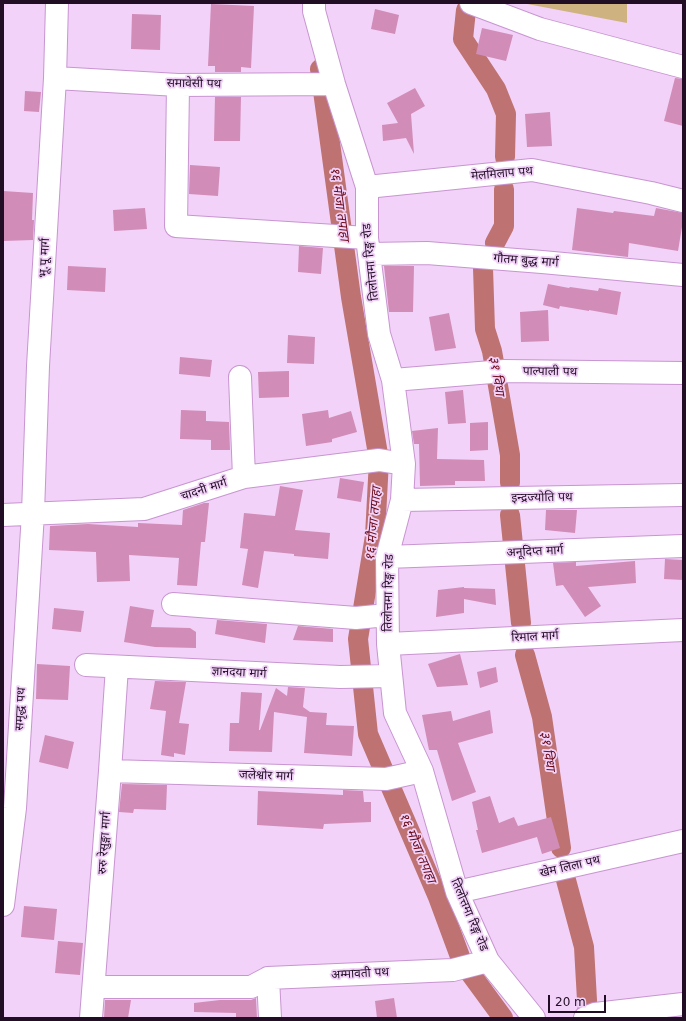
<!DOCTYPE html>
<html>
<head>
<meta charset="utf-8">
<style>
	body { margin:0 }
	#map { position:relative; width:686px; height:1021px; overflow:hidden; background:#f2d2f8; font-family:"DejaVu Sans",sans-serif }
	canvas { display:block }
	.frame { position:absolute; inset:0; border:4px solid #210e25; pointer-events:none }
	.scale { position:absolute; left:548px; top:995px; width:58px; height:18px; box-sizing:border-box; border:2px solid #210e25; border-top:0; padding-left:5px; font-size:12px; line-height:14px; white-space:nowrap; color:#210e25; -webkit-text-stroke:3px #f2d2f8; paint-order:stroke }
</style>
</head>
<body>
<div id="map">
<canvas width="686" height="1021"></canvas>
<div class="frame"></div>
<div class="scale">20 m</div>
</div>
<script>
const g = document.querySelector('canvas').getContext('2d');
g.lineJoin = 'round';
function fill(path, color) { g.fillStyle = color; g.fill(path, 'evenodd'); }
function strokePath(path, color, width, dash) { g.strokeStyle = color; g.lineWidth = width; g.lineCap = dash ? 'butt' : 'round'; g.setLineDash(dash || []); g.stroke(path); }
function write(font, color, halo, rows, align = 'center') {
  g.font = font + ' "DejaVu Sans","Noto Sans Devanagari",sans-serif'; g.lineWidth = 3.5; g.setLineDash([]); g.textBaseline = 'middle'; g.strokeStyle = halo; g.fillStyle = color; for (const [text, x, y, turn = 0] of rows) {
    g.save(); g.translate(x, y); g.rotate((+turn || 0) * Math.PI / 180); g.textAlign = isNaN(turn) ? turn : align; if (halo) g.strokeText(text, 0, 0); g.fillText(text, 0, 0); g.restore();
  }
}
fill(new Path2D(`
	M522 3H627V23Z`), '#ceb280');
strokePath(new Path2D(`
	M466 10 463 39 496 89 506 114 505 157
	M320 69 351 297 379 460 375 536 358 639 368 734 438 897 462 962 503 1018
	M495 243 504 226V189
	M483 268 485 329 492 351 510 455V483
	M510 515 521 623
	M525 655 542 717 561 848
	M566 880 584 947 588 1018`), '#be7271', 20);
fill(new Path2D(`
	M211 4 254 6 251 68 241 67V72H215V66H208Z
	M375 9 399 15 395 34 371 29Z
	M132 14 161 15 160 50 131 49Z
	M482 28 513 35 506 61 476 54Z
	M675 78 683 79V126L664 121Z
	M415 88 425 106 411 114 414 154 406 138 383 141 382 125 398 123 387 103Z
	M25 91 41 92 39 112 24 111Z
	M215 97H241L240 141H214Z
	M550 112 552 146 527 147 525 114Z
	M190 165 220 167 218 196 189 194Z
	M3 191 33 193 32 220H34L33 240 3 241Z
	M145 208 147 229 114 231 113 210Z
	M577 208 613 213 614 211 654 216 656 208 683 213V221L678 251 629 243 628 257 572 250Z
	M299 246 323 248 321 274 298 272Z
	M68 266 106 268 105 292 67 290Z
	M384 266H414L413 312H389Z
	M548 284 569 288 570 287 598 291 599 288 621 292 617 315 589 310V311L560 306 559 309 543 305Z
	M548 310 549 341 521 342 520 312Z
	M449 313 456 348 435 351 429 317Z
	M288 335 315 337 314 364 287 363Z
	M180 357 212 360 210 377 179 374Z
	M289 371V397L259 398 258 372Z
	M463 390 466 423 448 424 445 392Z
	M181 410 206 411V421L229 422 230 450H211V440L180 439Z
	M328 410 329 418 351 411 357 432 332 439V442L306 446 302 414Z
	M488 422V450L470 451V423Z
	M438 428 437 459 484 460 485 481H455V485L420 486 419 444H414L412 431Z
	M340 478 364 482 361 502 337 498Z
	M280 486 303 490 295 530 330 533 328 559 294 556V554L264 551 258 588 242 585 248 549 240 548 244 513 275 516Z
	M204 503H209L205 542H201L197 586 177 585 179 558 129 555 130 581 97 582 96 552 49 550 50 526 88 524 138 527V523L182 525 183 510Z
	M546 510H577L575 533 545 530Z
	M665 559 683 560V580L664 579Z
	M635 561 636 583 588 587 601 606 585 617 563 585 556 586 553 563 576 562V566Z
	M464 587V588L495 589 496 605 464 599V613L436 617 438 590Z
	M130 606 154 610 151 627 190 628 196 632V648L155 647 124 642Z
	M54 608 84 611 81 632 52 629Z
	M217 620 267 624 265 643 215 634Z
	M298 626 333 629V642L293 640Z
	M460 654 468 685 437 687 428 664Z
	M37 664 70 666 68 700 36 699Z
	M496 667 498 682 480 688 477 672Z
	M155 681 186 682 179 723 189 724 185 755 174 753V757L161 755 166 711 150 709Z
	M288 687 305 688 303 707 310 712 327 713 326 725 354 726 352 756 304 753 307 717 274 712 272 752 229 751 230 723H239L241 692 262 693 259 730H260L276 688 287 696Z
	M490 710 493 733 458 743 476 792 452 801 437 750H429L422 715 451 711 453 721Z
	M45 735 74 742 68 769 39 762Z
	M122 784 167 785 166 810 134 809 133 813 119 812Z
	M343 790 363 791 364 802H371V822L324 824 323 829 257 825 258 791 343 795Z
	M490 796 499 823 514 817 518 826 551 817 560 848 542 854 537 837 482 853 476 830H478L472 802Z
	M24 906 57 909 54 940 21 937Z
	M58 941 83 943 80 975 55 973Z
	M256 998 257 1018H236V1013L194 1012V1003L220 1000H251Z
	M394 998 397 1018H377L375 1001Z
	M105 1000H131L128 1018H104Z`), '#d18cb8');
const minor = new Path2D(`
	M314 3V11L334 84 367 187V238L379 334 393 380 404 464 402 500 387 557 388 644 395 713 422 771 457 892 488 961 534 1018
	M471 3 540 29 683 67
	M55 78 178 85 334 84
	M178 85 176 226 367 238
	M367 187 532 170 651 193 683 201
	M369 254 427 253 542 262 683 275
	M240 377 244 477
	M393 380 504 371 683 373
	M402 500 683 495
	M3 515 144 509 244 477 379 460 404 464
	M387 557 683 546
	M173 604 356 618 387 615
	M388 644 683 630
	M86 665 340 677 391 676
	M110 771 386 779 422 771
	M457 892 683 841
	M3 905 15 808 33 513 38 366 55 78 57 3
	M268 978 270 1018
	M94 987H251L268 978 453 970 488 961
	M91 1018 110 771 117 667
	M585 1018 595 1014 683 1004`);
strokePath(minor, '#c895d1', 24);
strokePath(minor, '#fff', 22);
write('12px', '#210e25', '#f2d2f8', [
	["समावेसी पथ",194,84,1],
	["मेलमिलाप पथ",502,174,-5],
	["भू.पू मार्ग",45,258,-87],
	["गौतम बुद्ध मार्ग",526,261,4],
	["तिलोत्तमा रिङ्ग रोड",371,262,-96],
	["पाल्पाली पथ",550,372,1],
	["चादनी मार्ग",204,490,-18],
	["इन्द्रज्योति पथ",542,498,-1],
	["अनूदिप्त मार्ग",535,552,-3],
	["तिलोत्तमा रिङ्ग रोड",389,593,-89],
	["रिमाल मार्ग",535,637,-3],
	["ज्ञानदया मार्ग",239,673,3],
	["समृद्ध पथ",21,709,-87],
	["जलेश्वोर मार्ग",266,776,2],
	["रुरु रेसुङ्गा मार्ग",105,843,-86],
	["खेम लिला पथ",570,867,-13],
	["तिलोत्तमा रिङ्ग रोड",469,915,67],
	["अम्मावती पथ",360,974,-3]
]);
write('italic 13px', '#690917', '#f2d2f8', [
	["१६ मौजा तपाहा",339,204,82],
	["३१ विधा",496,376,80],
	["१६ मौजा तपाहा",374,524,-85],
	["३१ विधा",547,751,81],
	["१६ मौजा तपाहा",417,848,67]
]);
</script>
</body>
</html>
